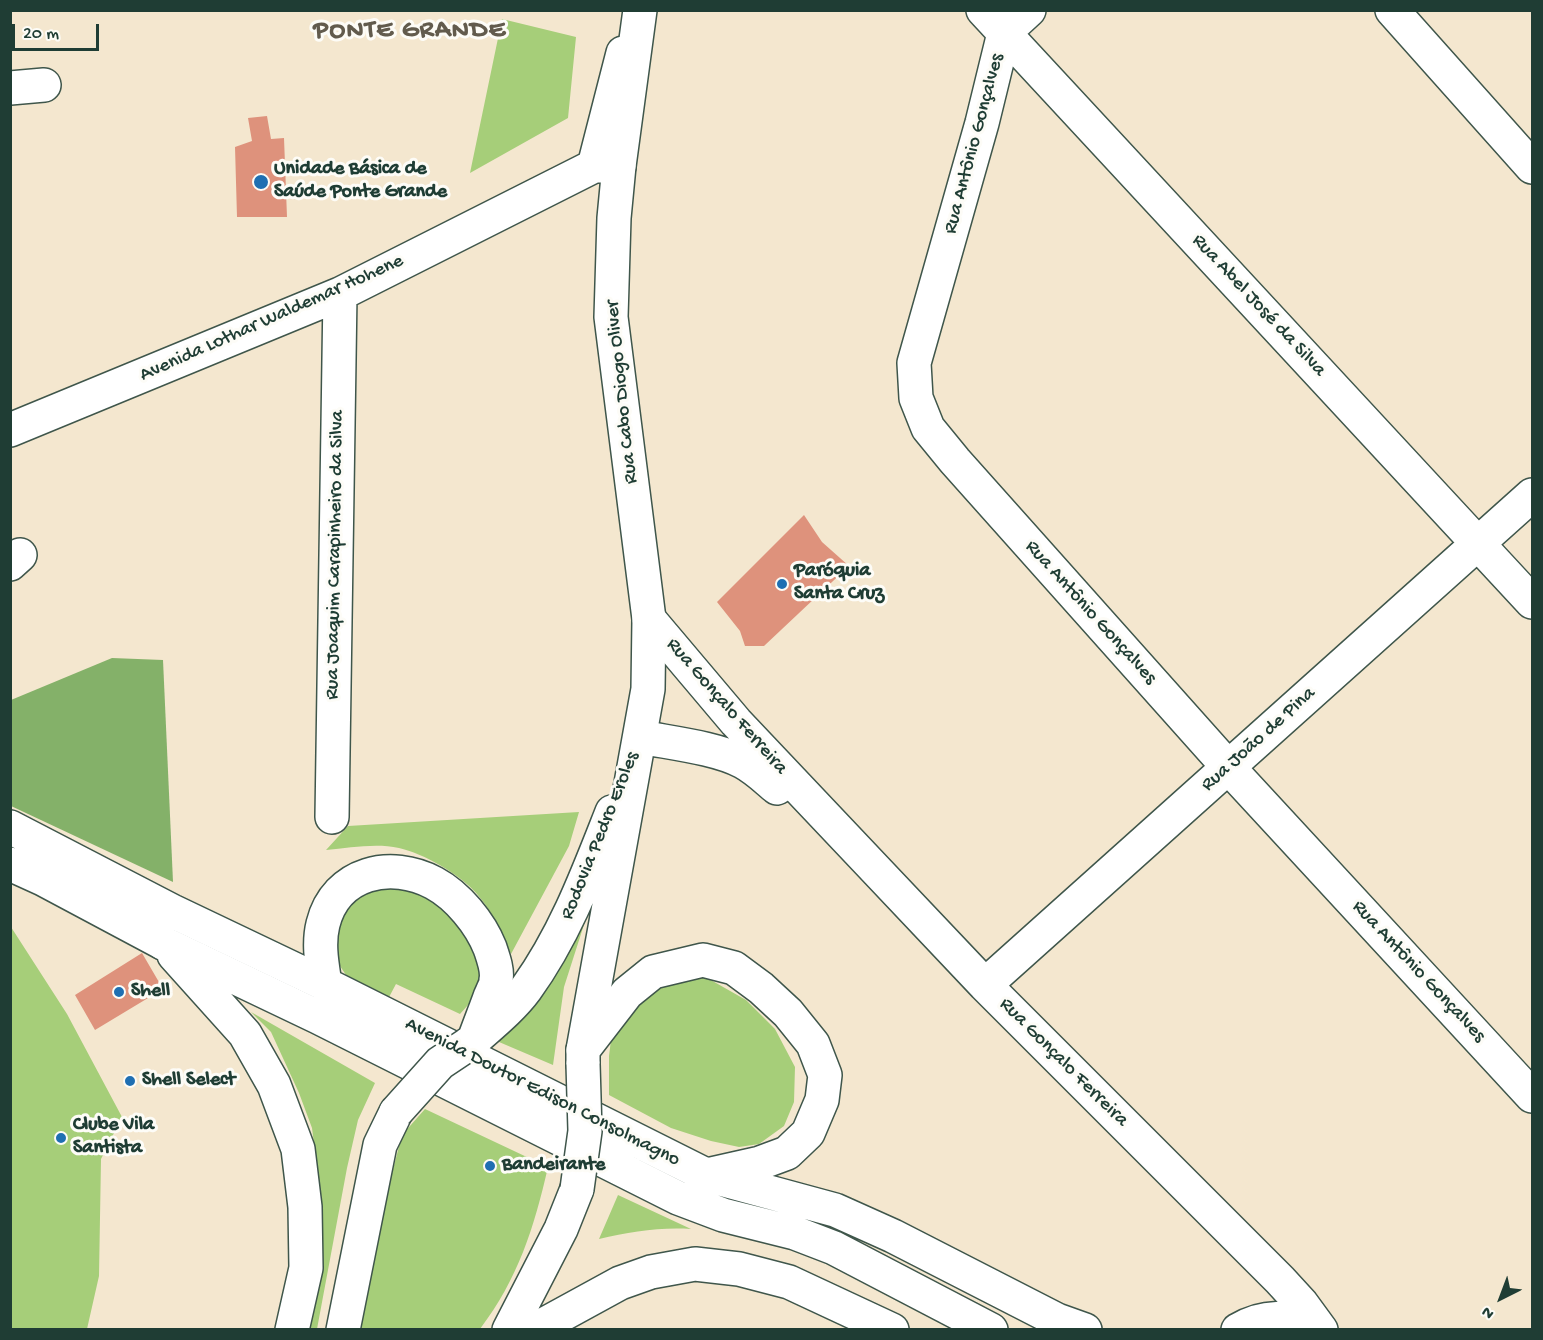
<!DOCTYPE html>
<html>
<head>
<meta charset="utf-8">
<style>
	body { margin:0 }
	#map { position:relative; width:1543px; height:1340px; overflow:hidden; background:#f4e7cf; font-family:"Gochi Hand",sans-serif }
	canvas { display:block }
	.frame { position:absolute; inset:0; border:12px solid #1f3d34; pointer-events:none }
	.north { position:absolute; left:1471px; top:1268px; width:60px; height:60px; -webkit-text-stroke:4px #fdfcf7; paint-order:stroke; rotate:222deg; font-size:16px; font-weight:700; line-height:24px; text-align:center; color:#1f3d34 }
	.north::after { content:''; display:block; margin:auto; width:21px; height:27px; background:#1f3d34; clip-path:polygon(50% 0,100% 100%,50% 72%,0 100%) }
	.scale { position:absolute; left:12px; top:24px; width:87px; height:27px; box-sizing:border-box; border:3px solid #1f3d34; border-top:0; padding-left:8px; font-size:18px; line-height:21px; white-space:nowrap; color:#1f3d34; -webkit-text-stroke:4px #fdfcf7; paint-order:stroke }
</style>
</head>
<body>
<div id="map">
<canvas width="1543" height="1340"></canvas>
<div class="frame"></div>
<div class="north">N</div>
<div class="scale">20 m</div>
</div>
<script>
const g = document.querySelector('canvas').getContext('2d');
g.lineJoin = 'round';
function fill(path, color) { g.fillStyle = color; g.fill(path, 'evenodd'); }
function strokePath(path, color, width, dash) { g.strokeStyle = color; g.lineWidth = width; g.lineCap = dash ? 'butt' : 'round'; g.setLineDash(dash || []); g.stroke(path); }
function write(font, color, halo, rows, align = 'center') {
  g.font = font + ' "Gochi Hand",sans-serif'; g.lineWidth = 6; g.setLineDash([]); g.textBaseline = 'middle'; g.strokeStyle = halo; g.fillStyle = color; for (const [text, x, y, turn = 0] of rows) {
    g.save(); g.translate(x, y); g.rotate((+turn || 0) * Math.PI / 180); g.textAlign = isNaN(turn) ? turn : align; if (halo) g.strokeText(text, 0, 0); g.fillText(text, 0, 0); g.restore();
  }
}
fill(new Path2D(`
	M502 19 576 37 568 118 470 173Z
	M579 812 569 846 511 954C501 933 493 912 477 894 461 875 423 853 399 848 375 843 350 848 326 850L348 826Z
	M606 856 564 987 553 1065 492 1039Z
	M377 885C385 885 393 884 401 885 435 891 487 941 482 978 480 993 469 1004 460 1014L396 984 388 999 348 978 334 957 340 912 355 895Z
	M11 927 67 1014 122 1117 101 1159 99 1276 87 1329H11Z
	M702 975 746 1000 775 1029 795 1067 794 1102 784 1126 759 1144 739 1147 711 1141 671 1128 609 1095V1056L611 1040 637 989Z
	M251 1012 375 1083 358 1120 347 1168 317 1329H302L320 1212 318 1175 312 1128 299 1093 271 1032Z
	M425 1109 548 1167C534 1228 518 1279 480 1329L357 1330 380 1219 402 1135Z
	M618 1195 691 1229C659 1227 630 1232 599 1239Z`), '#a6ce79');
fill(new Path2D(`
	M112 658 163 660 173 882 11 806V700Z`), '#84b169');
fill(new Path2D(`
	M267 116 271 139 284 138 287 217H237L235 147 252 141 248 118Z
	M804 515 822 542 849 566 764 646H745L740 631 717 602Z
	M142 953 163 989 95 1030 75 995Z`), '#de927c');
const minor = new Path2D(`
	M983 10 1532 602
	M1392 10 1532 167
	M1004 33 982 123 914 363 916 398 928 428 955 461 1229 768 1532 1096
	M1004 33 1029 10
	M10 88 44 85
	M594 166 623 53
	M10 430 340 294 594 166H619
	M10 564 20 555
	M649 619 736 722 878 872 985 985 1280 1280 1302 1304 1321 1330
	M641 737C671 743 717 748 743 762 756 769 766 779 777 788
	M332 817 340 294
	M985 985 1532 495`);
const major = new Path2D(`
	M10 827 172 911 325 984
	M10 864 43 879 163 943
	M474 1040C492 1024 512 1008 526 989 565 935 588 873 612 812
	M583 1050 648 689 649 619 611 317 614 218 619 166 640 10`);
const highway = new Path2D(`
	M163 943 318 1017 678 1198 723 1215 795 1233 834 1248 991 1330
	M174 955 245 1034 274 1085 298 1149 305 1207 306 1268 292 1330
	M467 1045 474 1040C479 1026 485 1011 490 997 492 992 496 985 496 980 498 970 493 957 490 948 480 923 458 896 434 883 391 860 336 872 323 924 318 944 322 964 325 984L706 1175 835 1210 893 1236 1057 1320 1085 1330
	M583 1064V1050L627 993 653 972 703 960 734 968 761 988 788 1013 813 1044 825 1075 822 1100 808 1133 787 1153 760 1163 711 1174
	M343 1330 380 1145 396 1112
	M509 1330 561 1229 577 1189
	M534 1330 620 1283 651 1272 695 1264 739 1269 789 1282 892 1330
	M1238 1330C1261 1316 1292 1313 1315 1330`);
strokePath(minor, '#3f564b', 36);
strokePath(major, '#3f564b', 36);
strokePath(highway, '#3f564b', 36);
strokePath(minor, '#fff', 33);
strokePath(major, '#fff', 33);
strokePath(highway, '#fff', 33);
const highwayBridge = new Path2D(`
	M396 1112 440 1063 467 1045
	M577 1189 585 1131 583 1064`);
strokePath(highwayBridge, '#3f564b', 36, []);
strokePath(highwayBridge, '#fff', 33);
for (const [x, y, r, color] of [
	[261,182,8,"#1f6fb2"],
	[782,584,6,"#1f6fb2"],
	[119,992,6,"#1f6fb2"],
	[130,1081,6,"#1f6fb2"],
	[61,1138,6,"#1f6fb2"],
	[490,1166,6,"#1f6fb2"]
]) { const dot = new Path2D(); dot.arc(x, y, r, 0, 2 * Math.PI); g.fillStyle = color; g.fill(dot); strokePath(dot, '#fdfcf7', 2); }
write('20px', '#1f3d34', '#fdfcf7', [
	["Rua Antônio Gonçalves",975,144,-75],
	["Rua Abel José da Silva",1258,306,47],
	["Avenida Lothar Waldemar Hohene",272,319,-24],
	["Rua Cabo Diogo Oliver",623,392,-96],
	["Rua Joaquim Carapinheiro da Silva",336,555,-89],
	["Rua Antônio Gonçalves",1090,613,48],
	["Rua Gonçalo Ferreira",726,707,49],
	["Rua João de Pina",1259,740,-42],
	["Rodovia Pedro Eroles",601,836,-68],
	["Rua Antônio Gonçalves",1418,972,47],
	["Rua Gonçalo Ferreira",1063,1063,45],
	["Avenida Doutor Edison Consolmagno",542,1093,27]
]);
write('bold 20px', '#1f3d34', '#fdfcf7', [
	["Unidade Básica de",274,170],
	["Saúde Ponte Grande",274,193],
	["Paróquia",794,572],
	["Santa Cruz",794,595],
	["Shell",131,992],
	["Shell Select",142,1081],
	["Clube Vila",73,1126],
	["Santista",73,1149],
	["Bandeirante",502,1166]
], 'left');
g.letterSpacing = '1.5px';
write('bold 26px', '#625b4d', '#fdfcf7', [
	["PONTE GRANDE",410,32]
]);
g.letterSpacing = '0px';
</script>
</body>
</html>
